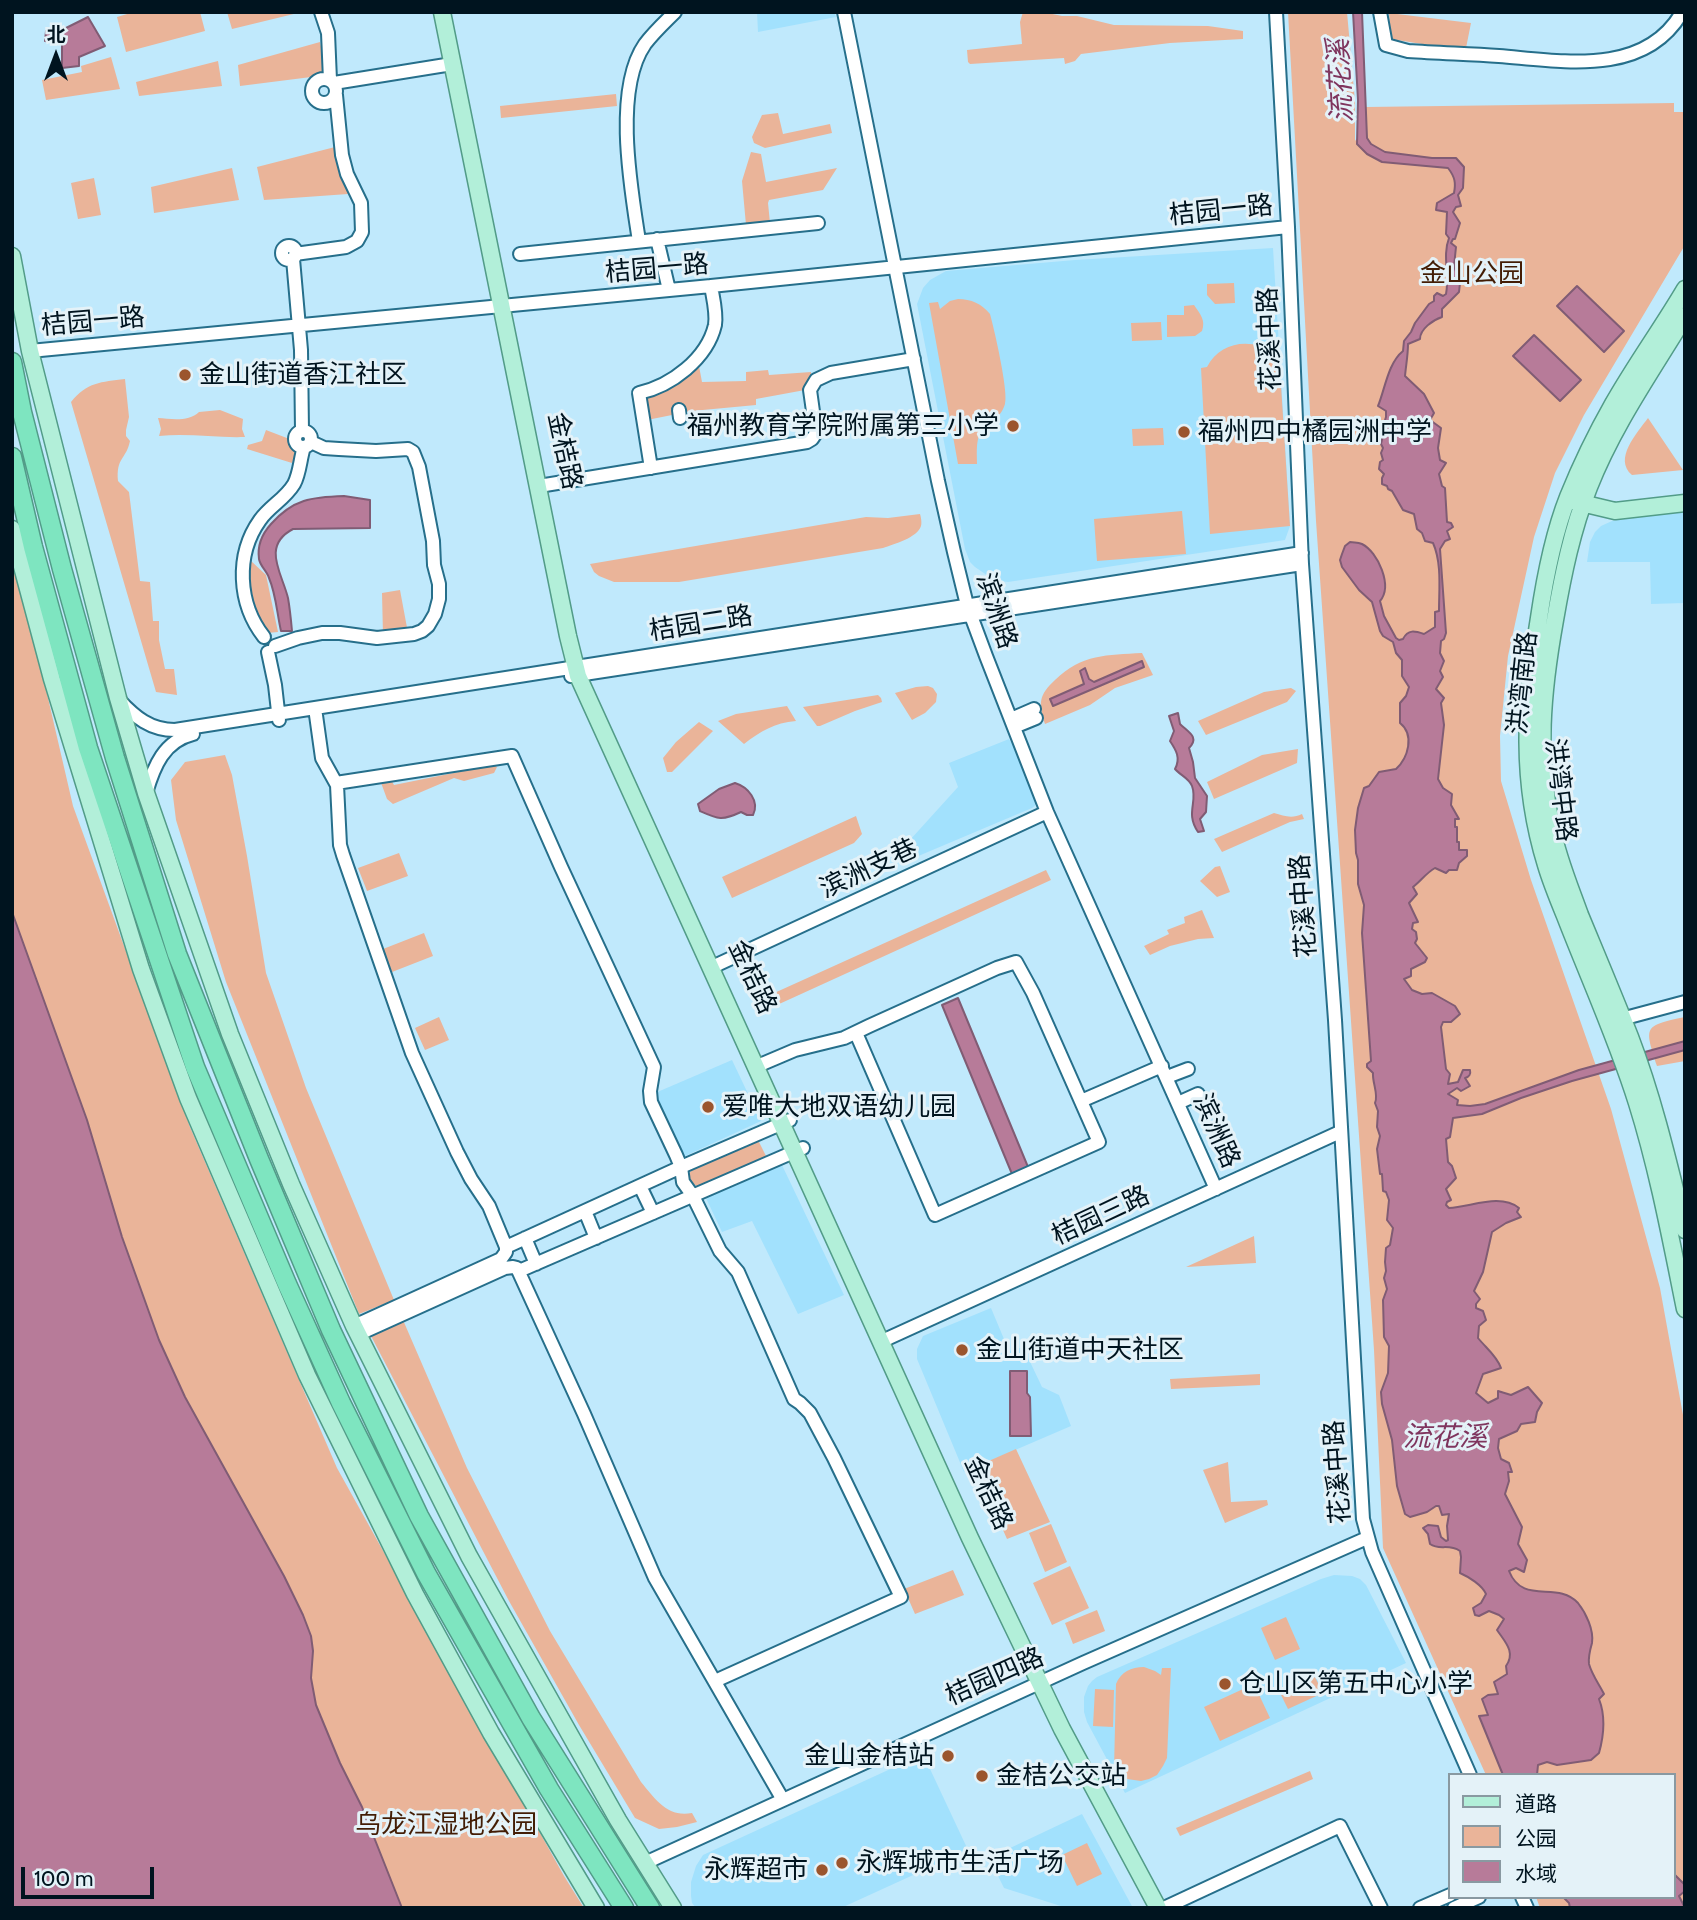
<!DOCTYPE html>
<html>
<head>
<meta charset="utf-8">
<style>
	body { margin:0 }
	#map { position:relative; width:1697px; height:1920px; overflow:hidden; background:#c0e9fc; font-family:Cabin,"Noto Sans SC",sans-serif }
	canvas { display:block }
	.frame { position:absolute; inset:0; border:14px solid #00141f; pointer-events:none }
	.legend { position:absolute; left:1448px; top:1773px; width:228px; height:126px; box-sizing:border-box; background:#e4f2f8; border:2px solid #8999a1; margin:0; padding:9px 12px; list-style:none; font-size:21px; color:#00141f }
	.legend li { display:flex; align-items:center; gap:14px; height:35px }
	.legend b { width:35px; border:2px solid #8999a1 }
	.north { position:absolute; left:21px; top:21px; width:70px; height:70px; -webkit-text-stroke:5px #e4f2f8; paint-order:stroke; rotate:0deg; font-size:19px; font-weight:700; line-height:28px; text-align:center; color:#00141f }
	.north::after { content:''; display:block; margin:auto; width:24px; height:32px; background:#00141f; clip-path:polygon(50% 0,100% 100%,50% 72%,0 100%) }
	.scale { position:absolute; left:21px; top:1867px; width:133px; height:32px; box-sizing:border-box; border:4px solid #00141f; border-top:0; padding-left:9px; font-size:21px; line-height:24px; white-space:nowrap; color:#00141f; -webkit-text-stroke:5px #e4f2f8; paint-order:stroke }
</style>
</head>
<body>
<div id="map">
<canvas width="1697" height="1920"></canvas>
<div class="frame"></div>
<ul class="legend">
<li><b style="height:9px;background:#b2efd9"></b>道路</li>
<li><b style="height:19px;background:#eab499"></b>公园</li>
<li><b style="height:19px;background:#b77b99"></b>水域</li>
</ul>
<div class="north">北</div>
<div class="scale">100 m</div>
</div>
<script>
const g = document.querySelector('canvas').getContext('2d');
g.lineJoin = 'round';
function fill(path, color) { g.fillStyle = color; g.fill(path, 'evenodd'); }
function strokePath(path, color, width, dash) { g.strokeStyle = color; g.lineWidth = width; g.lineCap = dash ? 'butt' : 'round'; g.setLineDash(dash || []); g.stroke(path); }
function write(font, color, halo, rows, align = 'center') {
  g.font = font + ' Cabin,"Noto Sans SC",sans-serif'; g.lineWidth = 6; g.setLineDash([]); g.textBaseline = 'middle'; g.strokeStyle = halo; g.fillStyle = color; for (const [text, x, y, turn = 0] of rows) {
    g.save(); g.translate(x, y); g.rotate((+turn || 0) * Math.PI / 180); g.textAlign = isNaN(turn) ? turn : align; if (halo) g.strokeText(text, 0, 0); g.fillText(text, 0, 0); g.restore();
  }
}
fill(new Path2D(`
	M757 12H834L836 17 758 32Z
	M1273 248 1290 526 1285 540 1008 582 994 580 975 567 970 562 965 549 917 304 923 288 930 280 946 271 1075 260Z
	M1685 509V603L1651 604 1650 562H1587L1590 542 1595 532 1601 526 1612 521 1623 518Z
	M1009 739 1014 747 1037 804 1032 808 916 857 900 851 958 787 949 763Z
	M732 1060 761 1121 683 1157 655 1093Z
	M781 1163 844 1295 798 1314 752 1221 722 1232 705 1196Z
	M991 1308 1009 1351 1023 1347 1042 1387 1059 1395 1071 1426 964 1472 917 1359V1349L923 1336Z
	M1334 1575 1352 1576 1360 1579 1366 1585 1406 1663 1125 1793 1087 1722 1084 1712V1697L1088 1686 1092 1681 1097 1677 1321 1579Z
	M923 1754 968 1850 841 1908H696L692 1903 691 1896V1882L696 1866 703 1855Z
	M1082 1814 1133 1908H1067L1004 1888 989 1858Z`), '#a2e1fd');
fill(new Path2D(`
	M134 12H200L205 31 126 52 117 17Z
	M227 12H302L232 29Z
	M1023 12H1043L1062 16H1077L1114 25 1208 26 1243 31V39L1170 43 1081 54 1075 61 1065 64 1064 58 970 64 968 62 967 50 1022 44 1020 22Z
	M1288 12H1347L1355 102V141L1366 124V107L1674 103V112H1685V245L1584 415 1555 473 1534 537 1508 656 1500 736 1501 781 1531 880 1611 1109 1660 1288 1685 1426V1908H1540L1536 1897H1674V1775H1486L1383 1548 1374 1350 1316 521Z
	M1389 13 1471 23 1466 48 1459 50 1391 39Z
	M320 42 327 75 240 86 238 65Z
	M111 57 120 89 46 100 42 80 82 72 81 66Z
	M218 61 222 86 139 96 136 82Z
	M616 94 617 106 501 118 500 106Z
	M778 113 783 134 830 124 832 133 765 148 754 143 752 137 762 115Z
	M335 147 348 194 264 200 257 167Z
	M751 152 761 154 766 182 837 168 823 190 769 200 768 203 770 223 746 225 742 181Z
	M232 168 239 200 154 213 151 187Z
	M94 178 101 215 78 219 71 183Z
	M1234 283 1235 303 1215 304 1207 295V284Z
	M958 299C971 299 982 304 990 314 994 328 1009 393 1005 404 1000 419 993 418 984 427 975 437 977 452 977 464H958L929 303 938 302 940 309 950 301Z
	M1194 305C1200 314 1206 320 1202 331L1195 336 1167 337V315H1184V306Z
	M1161 322 1162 340 1132 341 1131 323Z
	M1273 338H1278L1290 526 1210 534 1201 368 1207 367C1220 341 1251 338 1274 352Z
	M699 366 702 382 746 381V372L768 370 769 375 811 372V382L805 390 756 399V405L692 411 647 420 644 396 684 376Z
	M125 379 129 417 126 430V436L130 441C126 460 116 457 118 481L129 492 140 581 150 582 153 621H159V640L165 669H174L177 695 156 692 71 402C87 382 101 382 125 379Z
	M220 410 243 419 242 429 245 437C216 438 188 433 159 436L161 429 158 418C171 419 189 422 199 412Z
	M1648 418 1683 470 1632 475C1613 459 1637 433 1648 418Z
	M1163 428 1164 445 1133 446 1132 429Z
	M266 430 292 440 293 445 298 448 292 463 247 449 248 445 262 441Z
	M1182 511 1186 554 1097 561 1094 519Z
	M920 514C921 517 922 523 921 526 917 538 894 544 883 548L679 582H614L599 576 594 572 590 564 866 517 888 518Z
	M12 554 38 655 73 806 190 1127 337 1468 564 1876 584 1908H394L152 1338 12 940Z
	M250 560 266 575 278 632 267 633 252 608 247 573Z
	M400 590 408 633 383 635 382 593Z
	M1142 653 1153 675 1115 688 1090 705 1045 724C1038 703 1039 695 1055 680 1082 654 1107 655 1142 653Z
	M928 686 933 688 937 694 936 702 925 713 912 720 895 693 916 687Z
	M1291 688 1296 691 1287 702 1206 735 1198 721 1264 692Z
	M878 695 881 698 882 702 855 711 820 726H817L803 707Z
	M787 706 796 721C774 723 761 731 744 744L718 721 736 714Z
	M699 722 713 731 672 772H667L663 758 676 742Z
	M1298 749 1297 763 1214 799 1207 782 1262 755Z
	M225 755 232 775 247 856 266 973 306 1088 394 1300 359 1314 226 982 176 820 171 780 185 762Z
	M493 765 497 767 494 773 464 781 454 778 393 804 387 799 380 780 390 778 394 785Z
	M1274 813C1284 816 1292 819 1302 814L1304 819 1290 822 1222 852 1214 839Z
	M856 816 862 834 854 843 732 898 722 877Z
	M399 853 408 876 367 891 358 868Z
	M1220 866 1230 892 1217 897 1200 881 1215 867Z
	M1046 870 1051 880 777 1005 772 994Z
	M1202 910 1214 938 1198 939 1170 946 1150 955 1144 946 1169 934 1167 930 1185 923 1184 917Z
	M424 933 433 956 392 972 383 949Z
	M439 1017 449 1040 425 1050 415 1028Z
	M1685 1017V1061L1657 1066C1645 1027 1642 1026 1685 1017Z
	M757 1138 767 1158 706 1186H697L691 1183 688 1175 694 1167Z
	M1254 1236 1256 1263 1186 1267Z
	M403 1320 467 1468 550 1631 641 1782C655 1799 668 1818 692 1813L697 1822 677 1827 659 1829 635 1818 579 1725 509 1601 370 1334Z
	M1260 1374V1385L1171 1389 1170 1379Z
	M1016 1449 1050 1522 1007 1539 975 1467Z
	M1228 1462 1231 1502 1267 1500 1268 1505 1225 1523 1203 1470Z
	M1051 1524 1067 1562 1045 1572 1029 1533Z
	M1070 1566 1089 1608 1052 1625 1033 1583Z
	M953 1570 964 1595 915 1614 904 1589Z
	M1097 1610 1105 1631 1073 1644 1065 1623Z
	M1286 1617 1300 1649 1275 1660 1261 1628Z
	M1144 1667 1155 1671 1161 1675 1162 1668H1171L1167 1758 1163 1766 1157 1775 1149 1779 1141 1781 1127 1779 1114 1769 1116 1684C1121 1672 1131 1667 1144 1667Z
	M1315 1677 1323 1693 1288 1709 1280 1693Z
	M1254 1684 1270 1718 1220 1741 1204 1707Z
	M1095 1689 1114 1690 1113 1727 1093 1726Z
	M1310 1771 1313 1779 1180 1836 1176 1828Z
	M1087 1843 1102 1874 1077 1886 1062 1855Z`), '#eab499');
const water = new Path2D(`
	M1353 12H1362L1367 138 1371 144 1385 152 1432 158H1456L1464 167 1463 188 1458 195 1461 206 1456 207 1453 212 1460 223 1455 239H1453L1451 243 1456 247 1454 266 1460 283 1459 292 1442 309V317C1433 320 1420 329 1420 339L1408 344C1408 355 1406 365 1405 376L1424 394 1434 413 1430 420 1441 428 1438 448 1440 460 1446 463 1439 474 1442 486 1445 488 1447 522 1451 523 1453 527 1447 531 1450 539 1445 541 1440 549 1446 633 1444 639 1441 641 1440 653 1444 661 1440 671 1443 677 1436 689 1444 698 1441 703 1444 725 1438 779 1443 788 1452 794 1451 805 1459 819H1455V827H1457V842H1459V850H1467V856L1459 863 1457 870H1449L1446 873 1435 868C1426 873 1421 881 1413 887L1417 894 1409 903 1418 922 1413 923 1412 929 1416 932 1417 939 1415 943 1427 958 1425 962 1411 969V976L1404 979 1412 990 1422 994 1432 993 1455 1006 1460 1014 1451 1022H1443L1441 1027 1446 1069 1450 1074 1448 1084 1458 1082 1463 1070H1470C1471 1074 1469 1077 1465 1078L1470 1086 1461 1091 1457 1088 1448 1094 1458 1100 1457 1105 1470 1106 1485 1104 1579 1070 1685 1041V1050L1572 1081 1521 1098 1482 1114 1453 1118 1450 1137 1446 1139 1448 1162 1452 1166 1456 1178 1446 1189 1451 1200 1447 1202 1446 1205 1449 1208C1471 1207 1500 1193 1519 1208L1517 1212 1521 1217 1506 1223 1492 1232 1483 1272 1474 1291 1480 1299 1476 1304V1308L1483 1311 1486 1320 1479 1326 1478 1338C1486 1348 1497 1356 1501 1368L1483 1374 1476 1393 1488 1403 1498 1398V1391L1511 1395 1528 1387 1542 1403 1537 1412 1535 1422 1521 1424 1517 1431 1499 1439 1498 1448 1501 1459 1509 1463 1512 1472H1508L1509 1481 1505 1494 1522 1527 1518 1544 1527 1560 1524 1572 1516 1568 1509 1571C1523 1606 1557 1580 1578 1603 1586 1613 1594 1630 1592 1643 1590 1650 1588 1657 1589 1664 1592 1675 1599 1684 1604 1694L1599 1699C1606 1717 1604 1735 1599 1753L1591 1760 1557 1765 1547 1762 1538 1765 1537 1775H1503L1479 1716 1488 1715 1482 1699 1488 1695 1498 1694 1494 1682 1507 1674 1506 1666C1516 1652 1505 1642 1497 1630L1504 1619 1499 1615 1489 1611 1479 1616 1475 1615 1473 1608 1481 1603 1486 1594C1482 1585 1469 1577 1460 1573L1461 1557 1460 1551C1448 1543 1440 1551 1430 1544L1428 1534 1423 1528 1428 1525 1438 1526 1441 1537 1446 1541 1448 1540 1447 1526 1449 1514 1442 1515 1439 1506H1436L1427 1512 1410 1517 1405 1514 1397 1486 1392 1440 1382 1404 1381 1392 1388 1373 1389 1346 1384 1337 1383 1300 1387 1289 1384 1278 1386 1271 1385 1262 1386 1248 1390 1245 1393 1228 1387 1220 1389 1200 1386 1192 1383 1191 1382 1174H1380L1377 1149 1380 1136 1377 1127 1378 1111 1375 1103C1379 1095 1372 1082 1373 1073L1367 1067V1064L1371 1061 1362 933 1364 905 1358 884V860L1356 853 1355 830 1358 808 1364 788 1369 786 1379 772 1396 769C1408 758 1415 735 1400 723V703L1406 696 1409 687 1402 676V660L1396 653 1393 642 1383 636 1380 631 1372 602 1359 590 1342 567 1340 560 1342 554 1345 546 1350 542C1355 543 1357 542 1362 544 1378 552 1393 586 1380 601L1384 616 1396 638 1399 640 1403 639C1408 629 1415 631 1424 634L1435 627V612L1439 611C1439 589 1442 563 1433 543L1425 541 1422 533 1417 529 1414 514 1403 510 1392 491 1388 489 1387 486 1382 484V478L1384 474 1379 469 1380 462 1383 460 1381 453 1383 448 1381 444 1383 435 1381 433 1386 417V411L1378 406C1385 389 1388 363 1403 351L1404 341 1411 332 1415 323 1429 304 1434 301V296L1437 293 1443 296 1446 294C1450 275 1442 256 1449 238L1446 234 1447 212 1436 210 1437 203 1454 193C1456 183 1455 177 1448 168L1382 162 1367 154 1357 144 1358 100Z
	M88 17 105 46 79 57V66L62 68V44L45 41 46 31 62 36V30Z
	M1577 286 1624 331 1604 352 1557 306Z
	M1534 335 1581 380 1560 401 1513 356Z
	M344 496 370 500V528L293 529C261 546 282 573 288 598 290 609 291 620 292 631H281C277 614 276 594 269 578 267 571 260 566 259 559 257 545 262 534 271 524 293 499 312 497 344 496Z
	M1142 661 1144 667 1053 706 1050 699 1084 684 1080 671 1085 668 1089 679 1094 682Z
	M1178 713 1180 724C1188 732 1200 737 1189 748L1193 762 1195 778 1207 796 1206 812 1200 819 1204 831 1198 832C1185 813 1198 802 1192 786 1189 778 1180 775 1175 769 1181 758 1176 750 1170 741L1174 731 1169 716Z
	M735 783C748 787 760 801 753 815H747L741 812C722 821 718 819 700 811L698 804 719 789Z
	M12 912 87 1120 122 1237 159 1340 185 1397 284 1576 303 1615 311 1636 313 1651 311 1678 316 1705 340 1763 362 1807 402 1908H12Z
	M958 998 1028 1167 1012 1174 942 1005Z
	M1010 1371H1027V1393L1030 1397 1031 1436H1010Z
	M1674 1874 1685 1885V1891L1679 1896 1685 1908H1570L1569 1903 1563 1897H1674Z`);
fill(water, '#b77b99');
strokePath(water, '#805c74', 2);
const minor = new Path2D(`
	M321 12 328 33 330 80
	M844 12 938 481 954 552 967 605 986 656 1047 812 1216 1189
	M1276 12 1288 227 1302 564 1335 1020 1363 1519 1372 1552 1470 1775
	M1380 12 1386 45 1408 51C1438 53 1468 54 1499 56 1561 61 1643 77 1681 14
	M312 91a12 12 0 1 1 24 0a12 12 0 1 1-24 0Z
	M334 83 452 64
	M657 239 669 290
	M639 241C631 189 613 90 645 44 654 32 665 22 675 12
	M282 253a7 7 0 1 1 14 0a7 7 0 1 1-14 0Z
	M295 254 346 247 357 241 362 232 361 203 347 174 342 155 336 95
	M520 254 818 223
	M293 259 301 350 302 431
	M30 351 711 286 1288 227
	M679 410 680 418
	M295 439a8 8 0 1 1 16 0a8 8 0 1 1-16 0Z
	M651 468 639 393C671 386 707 359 715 325 717 313 713 298 711 286
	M545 485 807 442 812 439 816 433 810 390 816 380 831 373 914 359
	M264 637C238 604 235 555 260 520 270 506 285 499 294 484 300 473 300 459 304 447
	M275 646 298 638 322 633H340L377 638 414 634 422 631 428 626 435 614 439 599V584L434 565 433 541 419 467 413 452 408 449 376 451 339 449 324 448 311 442
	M268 652 275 685 279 720
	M571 676 1302 564
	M119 700C135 717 150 730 175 730L1302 553
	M315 708 322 758 337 785 340 845 343 855 412 1053 457 1152 471 1179 489 1206 506 1247V1252L501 1259 354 1326
	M1011 719 1034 709
	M1014 727 1036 718
	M336 783 512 756 561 867 654 1067 650 1091 651 1102 676 1155 681 1167 683 1182 693 1196 720 1251 738 1272 794 1399 800 1403 810 1413 834 1458 901 1597 715 1681
	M146 793C154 766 164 741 193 734
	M710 968 1047 812
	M1614 1021 1685 1002
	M755 1067 795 1050 844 1038 869 1026 997 968 1016 962 1033 993 1099 1142 935 1215 856 1033
	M1167 1077 1188 1069
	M1081 1101 1162 1066
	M1178 1103 1198 1094
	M640 1186 653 1213
	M585 1211 596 1238
	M525 1238 536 1264
	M506 1247 681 1167 790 1120
	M519 1271 803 1148
	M359 1334 505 1268 513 1267 517 1268 584 1414 655 1578 783 1800
	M880 1342 1340 1132
	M645 1863 1083 1663 1367 1538
	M1522 1897 1527 1908
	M1164 1908 1340 1826 1381 1908
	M1420 1908 1450 1895
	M1454 1908 1479 1897`);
const major = new Path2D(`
	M442 12 568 636 578 676 970 1538 1062 1729 1158 1908
	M12 256 30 351 118 698 146 793 230 1034 291 1184 354 1326 469 1556 618 1820 673 1908
	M1685 289C1662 328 1635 365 1613 404 1596 434 1581 465 1568 497 1553 535 1545 577 1539 618 1525 704 1520 781 1546 865 1551 882 1558 899 1565 916 1589 978 1617 1039 1637 1103 1658 1170 1671 1240 1685 1309
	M1685 316C1651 372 1613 426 1589 487 1572 530 1563 574 1555 620 1542 692 1536 757 1552 829 1558 859 1570 887 1580 915 1597 956 1614 996 1630 1037 1654 1100 1669 1165 1685 1230
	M1573 501 1615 511 1685 503
	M12 529 52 679 141 969 188 1098 307 1375 415 1594 491 1733 596 1908`);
const highway = new Path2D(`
	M12 362 22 412 62 569 115 758 177 954 259 1159 331 1330 419 1516 531 1718 650 1908
	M12 457 33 547 88 748 195 1067 287 1284 341 1403 426 1573 549 1789 624 1908`);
strokePath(minor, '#266f8b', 16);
strokePath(major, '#529c88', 19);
strokePath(highway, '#529c88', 21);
strokePath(minor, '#fff', 12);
strokePath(major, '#b2efd9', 16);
strokePath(highway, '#7ee5c0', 18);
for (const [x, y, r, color] of [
	[185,375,7,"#9b552d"],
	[1013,426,7,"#9b552d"],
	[1184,432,7,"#9b552d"],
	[708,1107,7,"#9b552d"],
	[962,1350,7,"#9b552d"],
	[1225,1684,7,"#9b552d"],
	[948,1756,7,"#9b552d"],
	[982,1776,7,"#9b552d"],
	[842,1863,7,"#9b552d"],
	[822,1870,7,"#9b552d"]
]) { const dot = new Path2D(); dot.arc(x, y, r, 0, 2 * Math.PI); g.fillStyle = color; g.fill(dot); strokePath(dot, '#e4f2f8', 2.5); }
write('26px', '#00141f', '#e4f2f8', [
	["桔园一路",1221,211,-6],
	["桔园一路",657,269,-5],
	["桔园一路",93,322,-5],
	["花溪中路",1270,339,-92],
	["金桔路",564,451,78],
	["滨洲路",996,611,72],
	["桔园二路",701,624,-9],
	["洪湾南路",1523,683,-84],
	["洪湾中路",1560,790,83],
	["滨洲支巷",869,869,-25],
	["花溪中路",1304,906,-94],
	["金桔路",752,977,65],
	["滨洲路",1216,1131,66],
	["桔园三路",1101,1216,-25],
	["花溪中路",1338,1472,-94],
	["金桔路",988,1493,65],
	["桔园四路",995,1677,-24]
]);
write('26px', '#431d05', '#e4f2f8', [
	["金山公园",1472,274],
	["乌龙江湿地公园",446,1825]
]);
write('26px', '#00141f', '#e4f2f8', [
	["金山街道香江社区",199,375],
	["福州教育学院附属第三小学",999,426,"right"],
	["福州四中橘园洲中学",1198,432],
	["爱唯大地双语幼儿园",722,1107],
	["金山街道中天社区",976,1350],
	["仓山区第五中心小学",1239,1684],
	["金山金桔站",934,1756,"right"],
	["金桔公交站",996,1776],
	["永辉城市生活广场",856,1863],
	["永辉超市",808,1870,"right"]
], 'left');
write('italic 28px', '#7f355e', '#e4f2f8', [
	["流花溪",1341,81,-93],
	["流花溪",1445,1438]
]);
</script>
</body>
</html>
